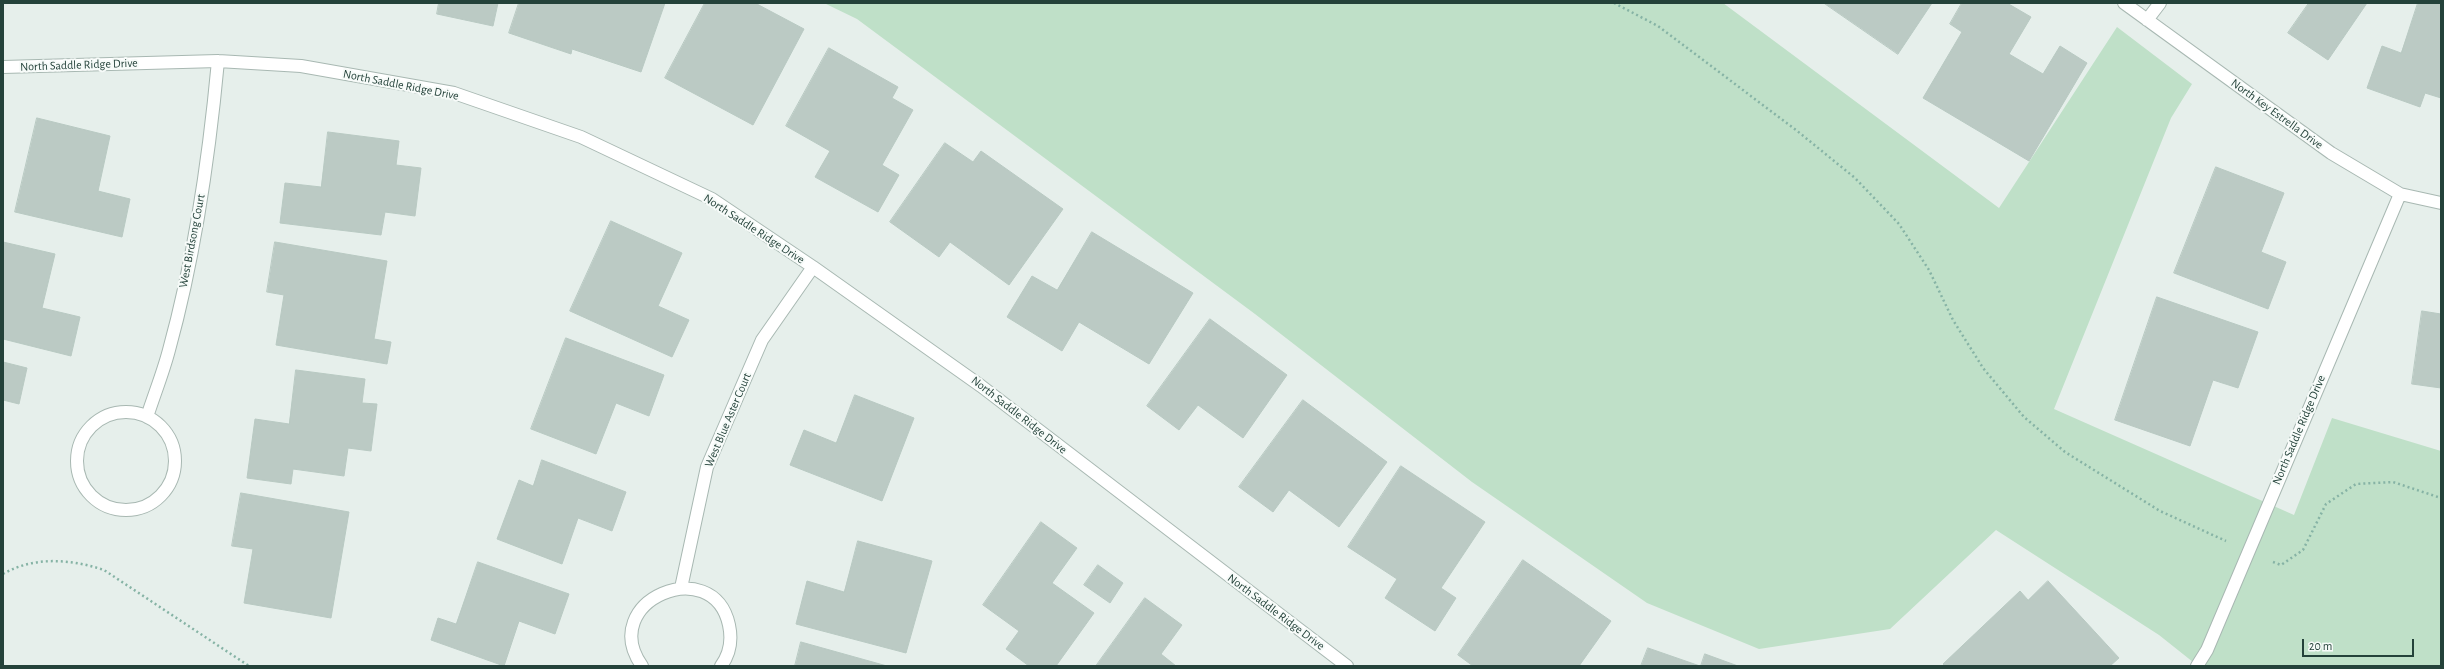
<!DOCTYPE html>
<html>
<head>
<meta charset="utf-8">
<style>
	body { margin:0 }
	#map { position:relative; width:2444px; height:669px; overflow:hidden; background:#e6efeb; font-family:"Alegreya Sans",sans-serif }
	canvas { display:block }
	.frame { position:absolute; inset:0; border:4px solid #24423a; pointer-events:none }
	.scale { position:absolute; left:2302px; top:639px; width:112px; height:18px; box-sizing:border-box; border:2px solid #24423a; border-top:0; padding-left:5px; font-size:12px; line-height:14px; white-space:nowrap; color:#24423a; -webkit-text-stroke:3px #f7fbf9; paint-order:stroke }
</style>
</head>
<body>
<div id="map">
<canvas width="2444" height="669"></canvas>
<div class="frame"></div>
<div class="scale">20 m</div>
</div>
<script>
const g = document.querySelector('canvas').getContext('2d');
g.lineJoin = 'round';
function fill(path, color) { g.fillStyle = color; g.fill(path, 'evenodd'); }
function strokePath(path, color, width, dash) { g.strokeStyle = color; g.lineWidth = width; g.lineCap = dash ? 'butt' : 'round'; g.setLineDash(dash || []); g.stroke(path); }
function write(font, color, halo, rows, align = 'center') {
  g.font = font + ' "Alegreya Sans",sans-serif'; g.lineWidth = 4; g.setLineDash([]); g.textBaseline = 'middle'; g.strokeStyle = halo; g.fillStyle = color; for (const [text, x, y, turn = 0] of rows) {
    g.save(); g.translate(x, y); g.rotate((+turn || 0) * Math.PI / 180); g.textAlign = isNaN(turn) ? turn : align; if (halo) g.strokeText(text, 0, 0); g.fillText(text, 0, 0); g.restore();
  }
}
fill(new Path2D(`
	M824 3H1723L1999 208 2117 27 2192 84 2171 118 2054 409 2294 515 2332 418 2441 451V666H2198L2159 635 1996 530 1890 629 1759 649 1647 603 1472 482 1255 314 857 19Z`), '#bfe0c8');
const building = new Path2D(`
	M439 3H498L493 26 437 14Z
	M519 3H665L641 72 572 49 571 54 509 33Z
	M705 3H755L804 29 753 125 665 78Z
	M1824 3H1932L1898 54Z
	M1962 3H2007L2031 17 2009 54 2043 74 2060 46 2087 63 2029 161 1923 98 1962 32 1950 24Z
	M2309 3H2367L2328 60 2288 33Z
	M2418 3H2441V98L2425 93 2420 107 2367 88 2382 46 2401 53Z
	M829 48 898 87 892 98 913 110 882 165 899 175 878 212 815 177 830 151 786 126Z
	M37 118 110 136 98 191 130 199 122 237 15 212Z
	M328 132 399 141 396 165 421 168 415 216 385 212 381 235 280 223 285 183 321 187Z
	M945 143 973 162 981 151 1063 209 1009 285 950 242 939 257 890 222Z
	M2216 167 2284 193 2261 252 2286 262 2268 309 2174 273Z
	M611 221 682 253 658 306 689 320 672 357 570 311Z
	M1092 232 1193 293 1149 364 1079 322 1062 351 1007 317 1032 276 1057 290Z
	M3 242 55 254 42 308 80 317 71 356 3 339Z
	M275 242 387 261 374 339 391 342 387 364 276 345 284 295 267 292Z
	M2157 297 2258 332 2238 388 2213 380 2190 446 2115 420Z
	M2422 311 2441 314V388L2412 384Z
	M1210 319 1287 375 1243 438 1198 405 1179 430 1147 406Z
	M566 338 664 375 649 416 616 403 596 454 531 429Z
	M3 362 27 368 19 404 3 400Z
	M296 370 365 379 362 403 377 404 371 451 348 448 344 476 293 469 291 484 247 478 255 419 289 424Z
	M855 395 914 418 882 501 790 465 804 430 836 443Z
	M1303 400 1387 462 1339 527 1289 490 1273 512 1239 487Z
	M542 460 626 492 612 531 578 518 562 564 497 539 519 480 533 486Z
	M1401 466 1485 522 1441 588 1456 598 1435 631 1385 598 1397 579 1348 547Z
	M241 493 349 512 331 618 244 603 253 549 232 546Z
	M1041 522 1077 548 1052 583 1094 613 1056 666H1029L1006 649 1019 631 983 605Z
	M858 541 932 561 906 653 796 624 807 581 844 592Z
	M1523 560 1611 621 1579 666H1473L1458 655Z
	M478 562 569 594 555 634 519 621 504 666 431 640 438 618 456 624Z
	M1098 565 1123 583 1110 603 1084 585Z
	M2048 581 2119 658 2110 666H1945L1943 664 2020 591 2028 600Z
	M1145 598 1182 625 1161 654 1176 666H1096Z
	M801 642 887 666H795Z
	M1648 648 1700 666H1641Z
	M1705 654 1738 666H1701Z`);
fill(building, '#bbcac4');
strokePath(building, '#b8c9c2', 1);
const street = new Path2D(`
	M2124 3 2331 153 2400 194 2441 203
	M2147 20 2160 3
	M3 67 218 61 301 66 454 93 581 137 712 199 813 267 981 386 1347 666
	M77 461a49 49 0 1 1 98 0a49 49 0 1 1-98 0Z
	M147 417C154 395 163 373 169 350 195 256 209 158 218 61
	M681 588 707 467 762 340 813 267
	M642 666C596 601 713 552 729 625 732 639 730 654 721 666
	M2197 666 2207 650 2400 194`);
strokePath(street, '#a8b8b2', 14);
strokePath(new Path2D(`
	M1614 3 1658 26 1796 130 1855 178 1899 224 1929 270 1953 320 1983 368 2024 417 2065 452 2160 511 2226 541
	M2273 562 2281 565 2303 550 2326 504 2356 484 2393 482 2441 498
	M3 574C34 556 71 559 104 570L249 666`), '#86b3a5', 2.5, [2, 3]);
strokePath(street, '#fff', 12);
write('12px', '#24423a', '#f7fbf9', [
	["North Saddle Ridge Drive",79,65,-2],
	["North Saddle Ridge Drive",401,85,11],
	["North Key Estrella Drive",2277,114,36],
	["North Saddle Ridge Drive",754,229,33],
	["West Birdsong Court",192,241,-79],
	["North Saddle Ridge Drive",1019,415,38],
	["West Blue Aster Court",728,420,-67],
	["North Saddle Ridge Drive",2299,430,-67],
	["North Saddle Ridge Drive",1276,612,37]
]);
</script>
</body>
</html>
